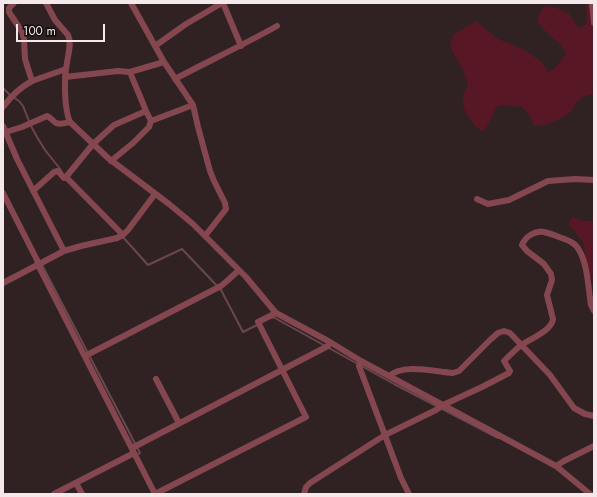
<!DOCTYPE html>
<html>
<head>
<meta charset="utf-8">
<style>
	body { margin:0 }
	#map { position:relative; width:597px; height:497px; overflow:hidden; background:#302123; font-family:Jost,sans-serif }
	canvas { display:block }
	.frame { position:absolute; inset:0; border:4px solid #f4e9ea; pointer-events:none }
	.scale { position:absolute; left:16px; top:24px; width:89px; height:18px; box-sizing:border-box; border:2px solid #f4e9ea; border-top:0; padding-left:5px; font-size:12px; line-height:14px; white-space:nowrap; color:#f4e9ea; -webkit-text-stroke:3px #140d0e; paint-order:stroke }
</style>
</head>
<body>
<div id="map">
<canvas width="597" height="497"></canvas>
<div class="frame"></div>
<div class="scale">100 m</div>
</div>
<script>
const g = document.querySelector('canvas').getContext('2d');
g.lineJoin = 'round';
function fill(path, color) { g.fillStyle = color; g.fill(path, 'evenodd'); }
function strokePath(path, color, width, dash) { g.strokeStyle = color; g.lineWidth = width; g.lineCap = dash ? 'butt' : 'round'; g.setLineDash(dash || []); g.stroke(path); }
fill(new Path2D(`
	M589 3H594V94C589 95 583 96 579 100 576 102 574 107 572 110 565 118 545 127 534 126L529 115 522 107 502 105 497 107 494 112 490 122 483 131C477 129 475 125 471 120 461 106 460 101 468 85L463 70 452 51 450 46 453 35 476 21 498 39 525 50 542 62 548 72C557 68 561 61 566 53L560 44 544 30 537 21C539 16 540 9 545 7 550 4 565 11 569 14 572 17 574 22 576 25L581 27 586 24C588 17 585 11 587 4Z
	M573 217 584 221H594V278L589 276 583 242 573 229 569 226V221Z`), '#581725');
strokePath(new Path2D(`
	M3 88 10 95 19 101 23 106 31 126 37 137 45 150 61 170
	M122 236 148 265 182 249 221 290 243 332 259 324
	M41 263 140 453 136 455
	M272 318 273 317 394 384 498 438`), '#6a474f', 2);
strokePath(new Path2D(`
	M14 3 9 8V12L22 32 24 39 25 59 32 81
	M46 3 55 20 68 35C72 44 68 54 67 63 64 78 64 109 70 122
	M131 3 164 62 193 105 198 127 210 171 214 181 225 203 226 209 205 236
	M223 3 241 46
	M592 3 594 23
	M155 46 186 24 222 3
	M65 77 118 71 130 72
	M175 79C209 61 243 45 277 26
	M3 107C11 96 21 87 32 81L66 69
	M146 111 151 121 193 105
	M3 126 17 159 64 251
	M6 132 22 127 47 116C51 118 52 120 56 123 60 125 66 123 70 122L108 158 169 204 193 224 246 277 276 313 330 342 361 361 556 466 590 494
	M111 161 133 143 149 127 151 121
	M66 177 93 144 114 125 146 111C141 98 135 85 130 72L164 62
	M33 191 54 172 58 171 64 178 66 177 123 235
	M3 193 37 260 38 265 155 494
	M477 199 488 204 509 200 548 181 575 179 594 180
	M3 283 64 251 81 246 117 238 123 235 128 230 155 194
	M85 356 221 286 227 281 239 270
	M361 361 359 366 401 478 409 494
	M389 376C404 363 435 372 453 373L459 371 490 340 498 333 504 331 510 333 550 375 574 408 585 414 594 416
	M156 379 179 423
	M132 448 328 346 330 342
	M556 466 564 461 594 446
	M76 483 82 494
	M54 494 134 453
	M155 494 306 417 258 322 276 313
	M304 494 306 487 310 483 385 435 436 410 443 405 482 387 509 373 510 371 504 361C509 356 514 351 520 346 528 340 552 331 553 319L547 295 552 280 551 274 544 264 527 251 522 245C525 237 535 230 544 232 549 233 554 235 559 237 567 240 575 242 579 250 588 265 588 288 591 305L594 311`), '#85474f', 6);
</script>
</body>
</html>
